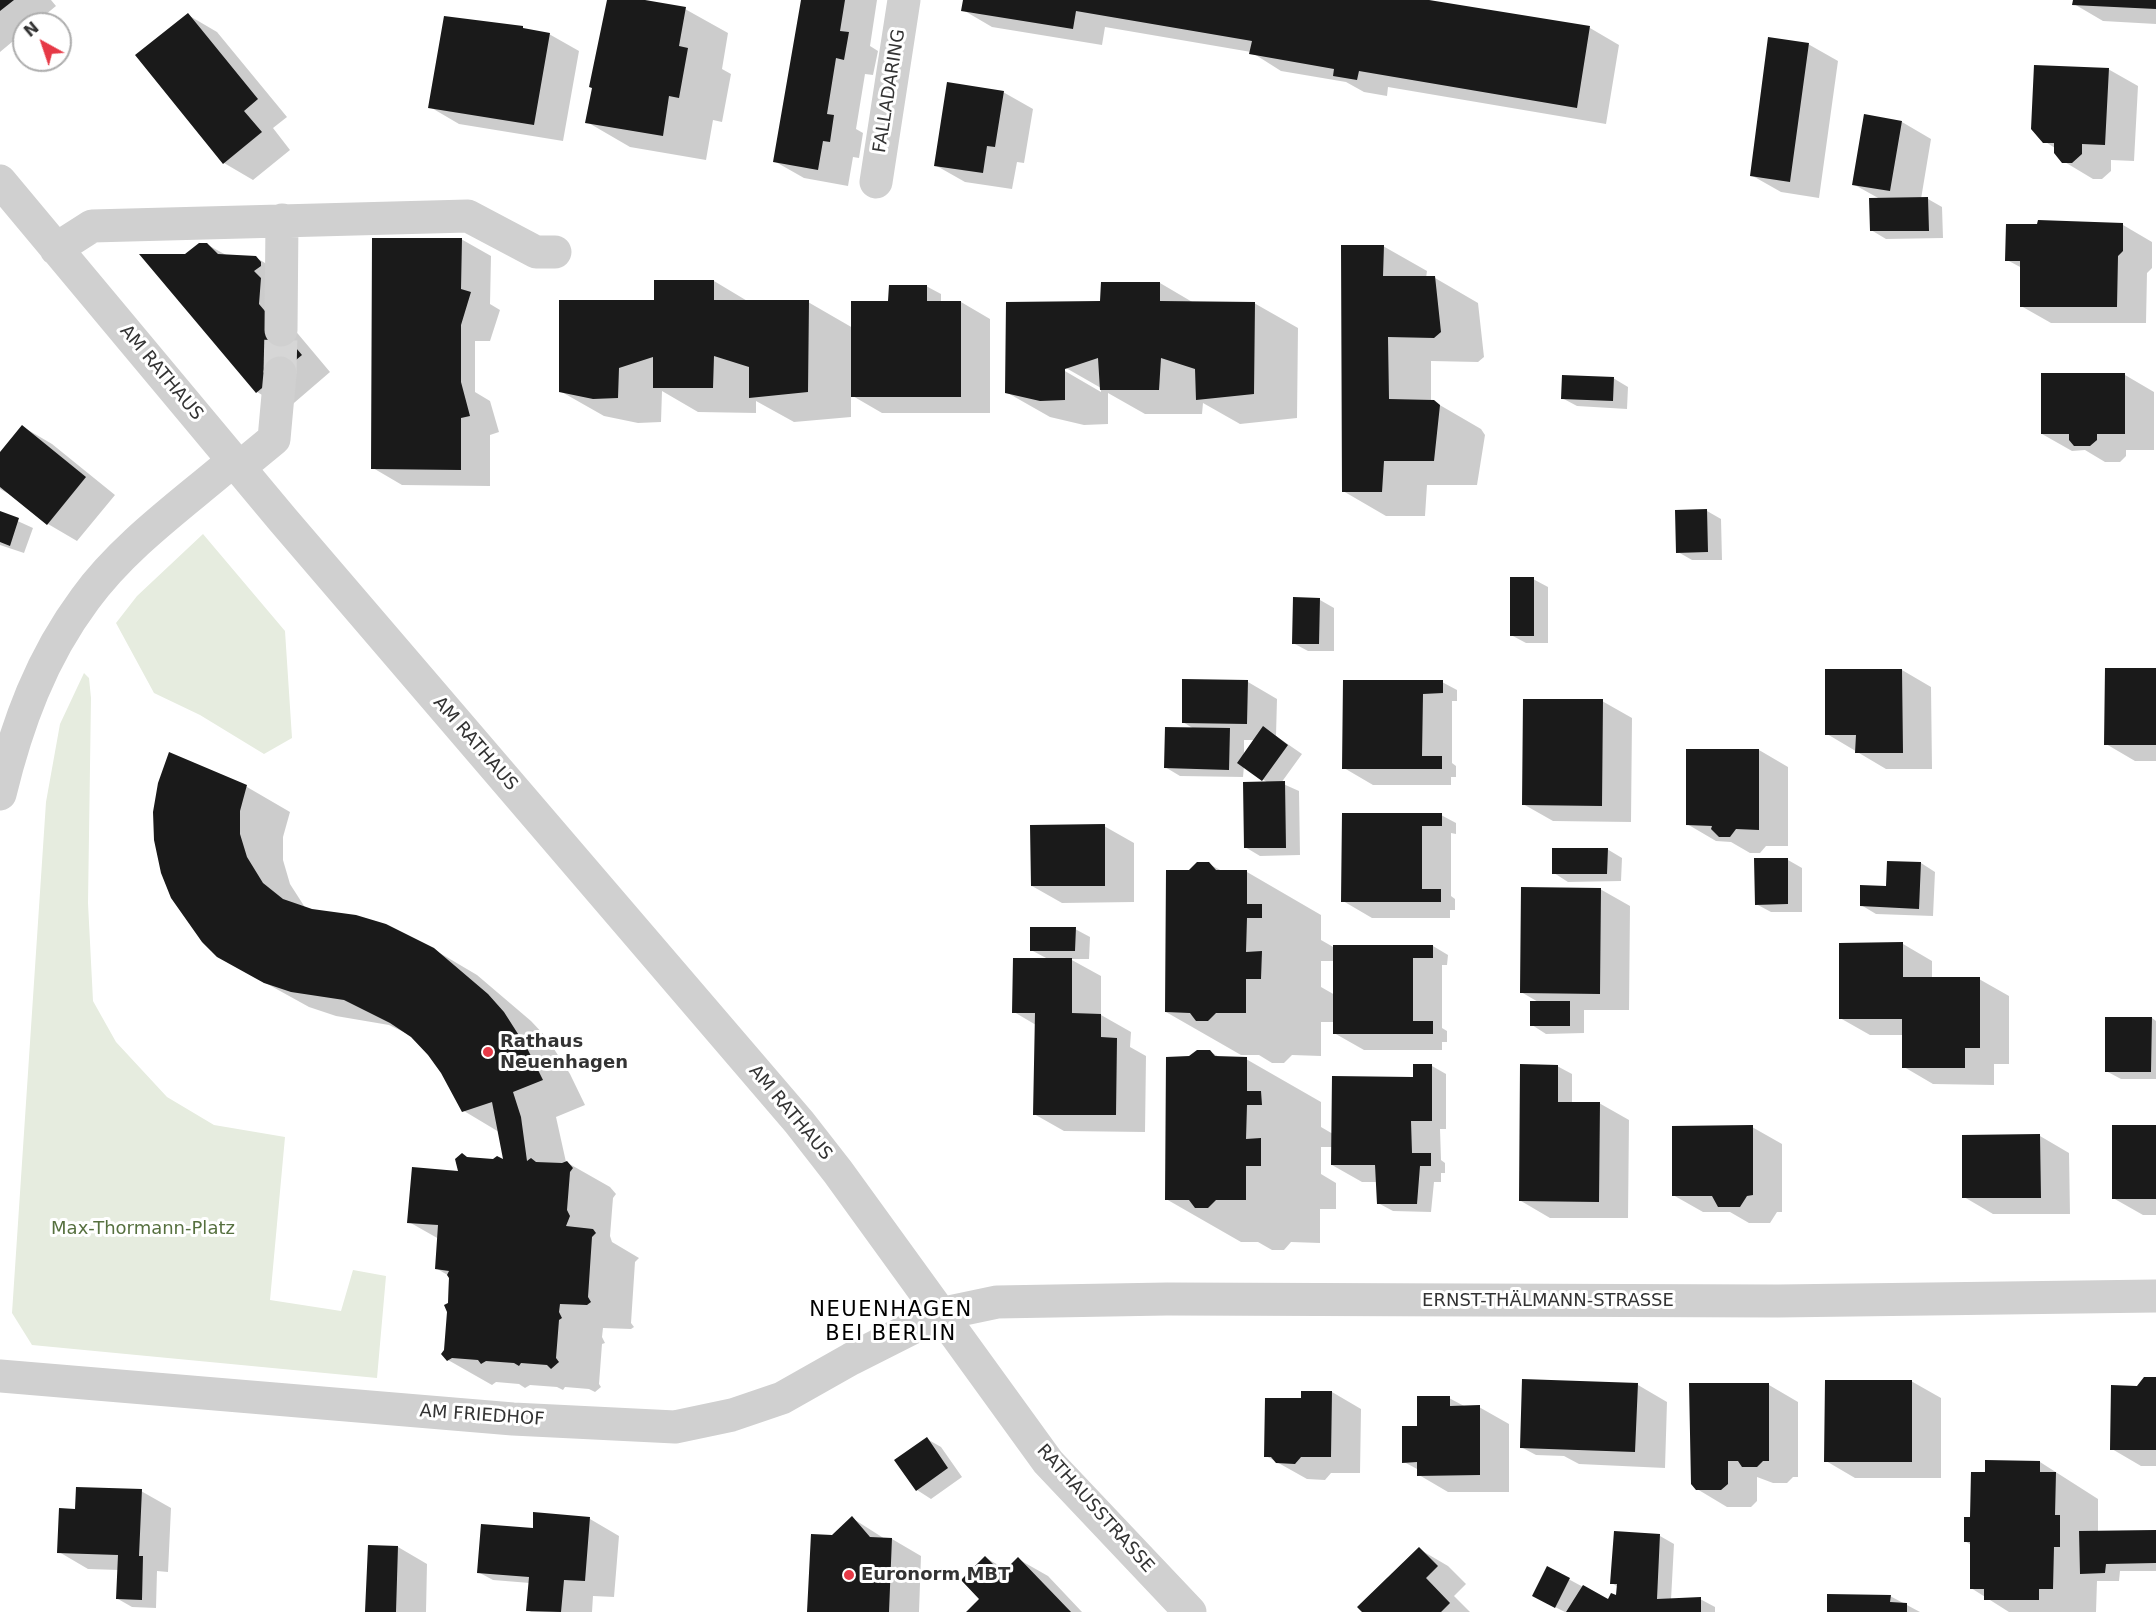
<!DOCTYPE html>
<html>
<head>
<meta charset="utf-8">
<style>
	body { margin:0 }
	#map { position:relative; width:2156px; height:1612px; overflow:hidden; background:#fff; font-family:"DejaVu Sans",sans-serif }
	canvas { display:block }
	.north { position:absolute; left:12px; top:12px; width:60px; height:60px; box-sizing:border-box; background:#fff; border:2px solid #adadad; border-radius:50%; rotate:320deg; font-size:16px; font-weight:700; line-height:24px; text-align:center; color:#333 }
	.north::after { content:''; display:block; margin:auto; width:21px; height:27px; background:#e63946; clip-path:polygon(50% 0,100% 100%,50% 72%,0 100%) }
</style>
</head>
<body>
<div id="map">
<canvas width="2156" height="1612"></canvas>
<div class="north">N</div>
</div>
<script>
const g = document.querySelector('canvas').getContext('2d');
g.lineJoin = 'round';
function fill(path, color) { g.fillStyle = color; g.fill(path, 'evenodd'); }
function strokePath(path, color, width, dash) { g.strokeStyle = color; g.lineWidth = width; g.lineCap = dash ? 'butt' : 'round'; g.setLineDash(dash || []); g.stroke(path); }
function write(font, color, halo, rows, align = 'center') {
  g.font = font + ' "DejaVu Sans",sans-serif'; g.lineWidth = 6; g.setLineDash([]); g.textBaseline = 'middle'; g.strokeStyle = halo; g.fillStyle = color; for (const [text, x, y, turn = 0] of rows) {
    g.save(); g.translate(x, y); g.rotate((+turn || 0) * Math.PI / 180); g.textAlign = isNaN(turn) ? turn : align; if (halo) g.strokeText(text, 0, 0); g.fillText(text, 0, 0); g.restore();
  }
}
fill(new Path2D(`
	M203 534 285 631 292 738 264 754 200 715 154 693 116 623 137 596Z
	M84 673 89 678 91 698 88 903 93 1001 116 1042 167 1097 214 1125 285 1137 270 1300 341 1311 353 1270 386 1276 377 1378 32 1345 12 1313 46 802 60 724Z`), '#e6ecdf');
fill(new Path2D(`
	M0 0H51L56 6 34 24H24V32L0 52Z
	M608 0H636L685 9 728 33 722 69 731 74 722 122 713 120 706 160 630 147 587 122Z
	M802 0H877L870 46 878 51 873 75 865 74 856 129 863 133 859 158 853 157 848 186 804 178 774 161Z
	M964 0H1420L1590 28 1619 45 1606 124 1388 87 1387 96 1364 92 1346 82 1281 71 1251 52 1105 27 1102 45 992 27 963 10Z
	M2074 0H2156V24L2103 21 2074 4Z
	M188 15 217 32 287 117 273 128 290 150 253 180 224 163Z
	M549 34 579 51 563 141 459 124 430 107Z
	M1808 44 1838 61 1819 198 1781 192 1751 175Z
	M2108 69 2138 86 2134 161 2111 160V171L2102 179H2093L2063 161 2055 148 2044 141Z
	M1003 92 1033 109 1024 163 1017 162 1012 189 965 182 935 165Z
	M1902 122 1931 139 1921 199H1928L1942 207 1943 238 1886 239 1871 230 1880 199 1853 184Z
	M2123 225 2152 242V268L2147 273 2146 323H2051L2021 306 2022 268 2007 260Z
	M461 239 491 256 490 304 500 310 490 341H475V392L490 401 499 432 490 435V486L402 485 373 468Z
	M206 244 228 256 255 257 285 275 288 322 330 372 287 409 257 392 186 256Z
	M1383 246 1427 271 1426 278H1435L1478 303 1484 357 1478 362 1431 361V404H1438L1481 429 1485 435 1477 485H1427L1425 516H1386L1343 491Z
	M714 281 749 302H808L853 328 891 303 926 286 941 294V302H961L990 319V413H882L851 395V417L794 422 756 401V413L698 412 662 391 661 422 638 423 604 416 560 391 656 302Z
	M1102 283H1160L1194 303H1254L1298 328 1297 418 1240 424 1203 403 1202 414H1145L1108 393V424L1084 425 1050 417 1006 392 1102 304ZM1059 364 1101 388V392L1058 367Z
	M2125 375 2154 392V450H2126V456L2120 462H2105L2085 450 2072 451 2042 434Z
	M1613 378 1628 387 1627 409 1577 406 1562 398Z
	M23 427 52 444 115 495 77 541 48 524 18 499 0 489V455Z
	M1707 511 1721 519 1722 560H1692L1678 552Z
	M0 513 33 528 24 553 0 545Z
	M1533 579 1548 587V643H1526L1511 635Z
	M1320 600 1334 608V651H1308L1293 643Z
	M1902 670 1931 687 1932 769H1886L1827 734Z
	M2156 670V761H2135L2106 744Z
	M1248 682 1277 699 1276 736 1302 754 1281 783 1299 791 1300 855 1260 856 1245 847 1268 783 1244 766 1243 777 1180 776 1165 767 1194 729 1183 722ZM1244 740H1256L1244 756Z
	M1344 682H1442L1457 690V701H1452V763L1456 766V777H1451V785H1373L1344 768Z
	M1602 701 1632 718 1631 822 1553 821 1523 804Z
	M1759 750 1788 767V846H1766L1760 853H1750L1731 842 1716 841 1687 824Z
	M170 754 247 787 290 812 283 837V860L290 884 306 909 433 949 477 975 531 1021 547 1038 570 1074 585 1105 556 1117 566 1162 610 1187 616 1194 613 1198 610 1236 612 1242 639 1258 635 1262 631 1323 634 1327 631 1329 603 1328 602 1337 605 1343 602 1344 599 1384 601 1387 595 1392 589 1389 565 1387 563 1390 557 1387 530 1385 525 1388 519 1384 496 1382 492 1385 448 1360 446 1350 449 1276 436 1268 439 1239 409 1222 460 1172 468 1158 505 1162 499 1132 464 1111 443 1072 412 1036 389 1025 336 1016 309 1007 262 981Z
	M1344 814 1441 815 1456 823V834L1451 833V896L1455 899V910H1450V918H1372L1343 901Z
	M1104 826 1134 843V902L1062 903 1032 886Z
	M1607 849 1622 858 1621 881 1568 882 1554 873Z
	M1788 860 1802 868V912H1771L1756 904Z
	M1921 863 1935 872 1933 916 1876 914 1861 905Z
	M1209 864 1222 871 1247 872 1321 915V940L1335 948 1433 946 1448 955 1447 965H1442V1028L1447 1031V1042H1442V1050H1364L1334 1033V1022H1321V1056L1292 1055 1284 1063H1272L1259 1055H1241L1166 1012 1190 871ZM1321 961H1335V995L1321 987Z
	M1600 889 1630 906 1629 1010H1584V1033L1546 1034 1532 1025 1540 1003 1521 992Z
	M1075 929 1090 937 1089 959H1070L1101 976V1015L1131 1032 1130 1047 1146 1056 1145 1132 1064 1131 1034 1114 1036 1025 1014 1012 1048 959 1031 950Z
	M1903 944 1932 961V979H1979L2009 996V1064H1994V1085L1933 1084 1904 1067V1035H1870L1840 1018Z
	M2152 1018 2156 1021V1079H2121L2106 1071Z
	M1209 1051 1221 1058 1246 1059 1321 1102V1127L1333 1134 1432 1066 1446 1074V1129H1440L1441 1160 1445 1163V1173H1441V1182H1434L1431 1212 1393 1211 1378 1203 1377 1182H1362L1332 1165 1333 1147H1321V1174L1336 1183V1209H1320V1243L1291 1242 1284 1250H1272L1258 1242H1241L1166 1199 1189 1058Z
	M1557 1066 1572 1074V1103H1599L1629 1120 1628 1218H1550L1521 1201Z
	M2156 1126V1215H2143L2113 1198Z
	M1752 1127 1782 1144V1212H1777L1770 1223H1749L1730 1212H1703L1673 1195Z
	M2040 1136 2069 1153 2070 1214H1993L1964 1197Z
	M2156 1378V1466H2141L2112 1449 2138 1387Z
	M1911 1381 1941 1398V1478H1855L1826 1461Z
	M1638 1385 1667 1402 1665 1468 1579 1464 1564 1456 1536 1455 1521 1447Z
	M1769 1385 1798 1402V1477H1793L1787 1483H1773L1757 1477V1501L1751 1507H1727L1697 1489Z
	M1332 1392 1361 1409 1360 1473H1331L1325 1480 1307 1479 1266 1456 1303 1400Z
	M1449 1398 1466 1407H1479L1509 1424V1492H1448L1419 1475V1470L1404 1462 1418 1427Z
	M927 1439 941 1447 962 1477 931 1499 917 1490Z
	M2040 1462 2098 1499V1532H2156V1571H2120L2119 1581H2097L2096 1612H2009L1971 1588V1545L1965 1541 1986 1473Z
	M141 1491 171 1508 168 1572 157 1571 156 1608 132 1607 118 1599 119 1570 88 1569 59 1552 76 1511Z
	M852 1518 885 1539H892L921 1556 919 1612H808L833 1536Z
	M590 1519 619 1536 614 1597 593 1596 592 1612H531L528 1610 530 1583 493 1580 478 1572 534 1530Z
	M1660 1536 1674 1544 1671 1600 1700 1599 1715 1607V1612H1565L1549 1604 1548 1568 1609 1601 1617 1597 1618 1587 1612 1583Z
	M398 1547 427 1564 426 1612H367Z
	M1419 1549 1448 1566 1466 1584 1454 1596 1470 1612H1363Z
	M986 1558 1007 1570 1018 1559 1048 1576 1082 1612H968L981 1599Z
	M1890 1596 1920 1612H1828Z`), '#0003');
fill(new Path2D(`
	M0 0H14L0 11Z
	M607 0H645L686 7 679 46 688 48 679 98 669 96 663 136 585 123 592 88 589 87Z
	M801 0H845L840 31 849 32 844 60 836 58 827 114 834 115 830 142 823 141 818 170 773 162Z
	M963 0H1429L1590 26 1577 108 1359 71 1357 80 1333 76 1334 69 1249 54 1252 41 1076 11 1073 29 961 11Z
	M2073 0H2156V9L2072 5Z
	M188 13 258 99 244 111 262 132 223 164 135 55Z
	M444 16 523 26V28L550 33 534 125 428 108Z
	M1768 37 1809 43 1790 182 1750 176Z
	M2034 65 2109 68 2105 145 2082 144V154L2072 163H2062L2054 153V143H2043L2031 129Z
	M947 82 1004 91 995 147 987 146 983 173 934 166Z
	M1864 114 1902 121 1890 191 1852 185Z
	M1928 197 1929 231H1870L1869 198Z
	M2038 220 2123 223V251L2118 256 2117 307H2020V261H2005L2006 224H2037Z
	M372 238H462L461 289 471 292 461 325V382L470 416 461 418V470L371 469Z
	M199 243H207L218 254 256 256 261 262V266L254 271 261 278 259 304 302 355 256 393 139 254H185Z
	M1341 245H1384L1383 276H1435L1441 332 1434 338 1388 337 1389 399 1434 400 1440 405 1434 461H1384L1382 492H1342Z
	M654 280H714V300H809L808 392 749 398V367L714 356 713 388H653V357L619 368 618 398 593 399 559 392V300H654Z
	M1101 282H1160V301L1255 302 1254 394 1196 400 1195 369 1161 358 1159 390H1100L1098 358 1065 369V400L1040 401 1005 393 1006 302 1100 301Z
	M889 285H927V301H961V397H851V301H888Z
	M2041 373H2125V434H2097V440L2090 446H2074L2069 440V434H2041Z
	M1562 375 1614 377 1613 401 1561 399Z
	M22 425 86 477 47 525 0 487V452Z
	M1707 509 1708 552 1676 553 1675 510Z
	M0 511 19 518 10 546 0 542Z
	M1510 577H1534V636H1510Z
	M1293 597 1320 598 1319 644H1292Z
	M2105 668H2156V745H2104Z
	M1825 669H1902L1903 753H1855L1856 735H1825Z
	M1182 679 1248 680 1247 724 1182 723Z
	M1343 680H1443V693L1423 694 1422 756H1442V769H1342Z
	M1523 699H1603L1602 806 1522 805Z
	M1263 726 1288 745 1262 781 1237 763Z
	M1165 727 1230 728 1229 770 1164 768Z
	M1686 749H1759V830L1736 829 1730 837H1719L1711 829 1712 826 1686 825Z
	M169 752 247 785 240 811V834L247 857 263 883 283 899 312 909 356 915 386 924 434 948 488 994 504 1012 527 1048 543 1080 513 1092 521 1117 527 1161 531 1158 536 1162 562 1163 567 1161 573 1168 570 1172 567 1210 570 1216 566 1226 593 1229 596 1233 592 1237 588 1297 591 1302 587 1305 560 1304 559 1312 562 1318 559 1320 556 1358 559 1362 551 1369 547 1365 521 1363 519 1366 514 1363 486 1361 481 1364 478 1360 452 1358 447 1361 441 1354 444 1350 447 1312 444 1305 448 1303 449 1278 447 1275 449 1271 435 1269 438 1225 407 1223 412 1167 458 1171 455 1159 462 1153 467 1157 493 1159 497 1156 503 1159 492 1102 462 1112 441 1073 428 1055 411 1037 390 1023 344 1000 291 992 264 983 217 957 202 942 171 898 161 873 154 840 153 812 158 783Z
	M1285 781 1286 848H1244L1243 782Z
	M1342 813H1442V826H1422V889H1441V902H1341Z
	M1105 824V886H1031L1030 825Z
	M1552 848H1608L1607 874H1552Z
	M1754 858H1788V904L1755 905Z
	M1887 861 1921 862 1919 909 1860 906V885L1886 886Z
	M1197 862H1209L1216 870H1247V904H1262V918H1247L1246 952 1262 951 1261 979H1246V1013H1216L1208 1021H1196L1190 1013 1165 1012 1166 870H1189Z
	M1521 887 1601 888 1600 994 1520 993Z
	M1030 927H1076L1075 951H1030Z
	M1903 942V977H1980V1048H1965V1068H1902V1019H1839V943Z
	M1333 945H1433V958H1413V1021H1433V1034H1333Z
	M1013 958H1072V1013L1101 1014V1037L1117 1038 1116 1115H1033L1035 1013H1012Z
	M1530 1001H1570V1026H1530Z
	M2105 1017H2152L2151 1072H2105Z
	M1197 1050H1210L1215 1056 1247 1057V1091H1261L1262 1105H1247L1246 1139 1261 1138V1166H1246V1200H1216L1208 1208H1195L1189 1200H1165L1166 1057 1189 1056Z
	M1413 1064H1432V1121H1411L1412 1153H1431V1166H1420L1417 1204H1377L1375 1165H1331L1332 1076 1413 1077Z
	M1520 1064 1558 1065V1102H1600L1599 1202 1519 1201Z
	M1753 1125V1195L1747 1196 1740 1207H1718L1712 1196H1672V1126Z
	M2112 1125H2156V1199H2112Z
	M2040 1134 2041 1198H1962V1135Z
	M2144 1377H2156V1450H2110L2111 1385 2137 1386Z
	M1522 1379 1638 1383 1635 1452 1520 1448Z
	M1825 1380H1912V1462H1824Z
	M1689 1383H1769V1461H1763L1757 1467H1742L1738 1461H1728V1484L1721 1490H1696L1691 1484Z
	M1301 1391H1332L1331 1457H1301L1295 1464 1276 1463 1271 1457H1264L1265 1398H1301Z
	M1417 1396H1450V1406L1480 1405V1475L1417 1476V1462L1402 1463V1426H1417Z
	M927 1437 948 1468 916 1491 894 1460Z
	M1985 1460 2040 1461V1472H2056L2055 1515H2060V1547H2054L2053 1589H2039V1600H1984V1589H1970V1542H1964V1517H1970L1971 1472H1985Z
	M76 1487 142 1489 139 1556H143L142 1600 116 1599 118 1555 57 1553 59 1508 75 1509Z
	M533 1512 590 1517 585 1581 564 1580 561 1612 526 1611 529 1577 477 1573 481 1524 533 1528Z
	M852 1516 870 1537 892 1538 889 1612H807L811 1534 832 1535Z
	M2156 1530V1563L2106 1564 2105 1573 2080 1574 2079 1531Z
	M1614 1531 1660 1534 1657 1599 1701 1597V1612H1566L1583 1585 1608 1599 1611 1593 1616 1595 1617 1584H1610Z
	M368 1545 398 1546 396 1612H365Z
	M1419 1547 1438 1566 1426 1578 1450 1603 1441 1612H1362L1357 1607Z
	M985 1556 1002 1573 1018 1557 1071 1612H966L979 1599 961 1580Z
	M1547 1566 1570 1578 1555 1608 1532 1596Z
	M1827 1594 1891 1595 1890 1602 1907 1603V1612H1827Z`), '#1a1a1a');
strokePath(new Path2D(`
	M280 373 281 330`), '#d6d6d6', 33, [33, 16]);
strokePath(new Path2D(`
	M0 181 283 520 799 1122 838 1172 1048 1462 1190 1612
	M876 182 904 0
	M56 249 92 226 468 216 536 252H555
	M281 330 282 220
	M240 467 274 439 280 373
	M0 794C17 724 41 658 85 599 124 545 184 503 234 460
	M0 1376 513 1419 675 1427 732 1415 782 1398 851 1359 940 1314 997 1302 1167 1299 1778 1301 2156 1296`), '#d0d0d0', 33);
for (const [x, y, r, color] of [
	[488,1052,6,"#e63946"],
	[849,1575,6,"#e63946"]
]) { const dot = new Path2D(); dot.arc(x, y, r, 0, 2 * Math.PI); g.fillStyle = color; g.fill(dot); strokePath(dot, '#fff', 2); }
write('18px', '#333', '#fff', [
	["FALLADARING",890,91,-81],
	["AM RATHAUS",161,373,50],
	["AM RATHAUS",475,744,49],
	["AM RATHAUS",790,1113,50],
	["ERNST-THÄLMANN-STRASSE",1548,1301],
	["AM FRIEDHOF",482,1416,4],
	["RATHAUSSTRASSE",1095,1509,48]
]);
write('bold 18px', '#333', '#fff', [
	["Rathaus",500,1042],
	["Neuenhagen",500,1063],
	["Euronorm MBT",861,1575]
], 'left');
write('18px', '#56703f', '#fff', [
	["Max-Thormann-Platz",143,1229]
]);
g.letterSpacing = '1.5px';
write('21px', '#000', '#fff', [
	["NEUENHAGEN",891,1311],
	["BEI BERLIN",891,1335]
]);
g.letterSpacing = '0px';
</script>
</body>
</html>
